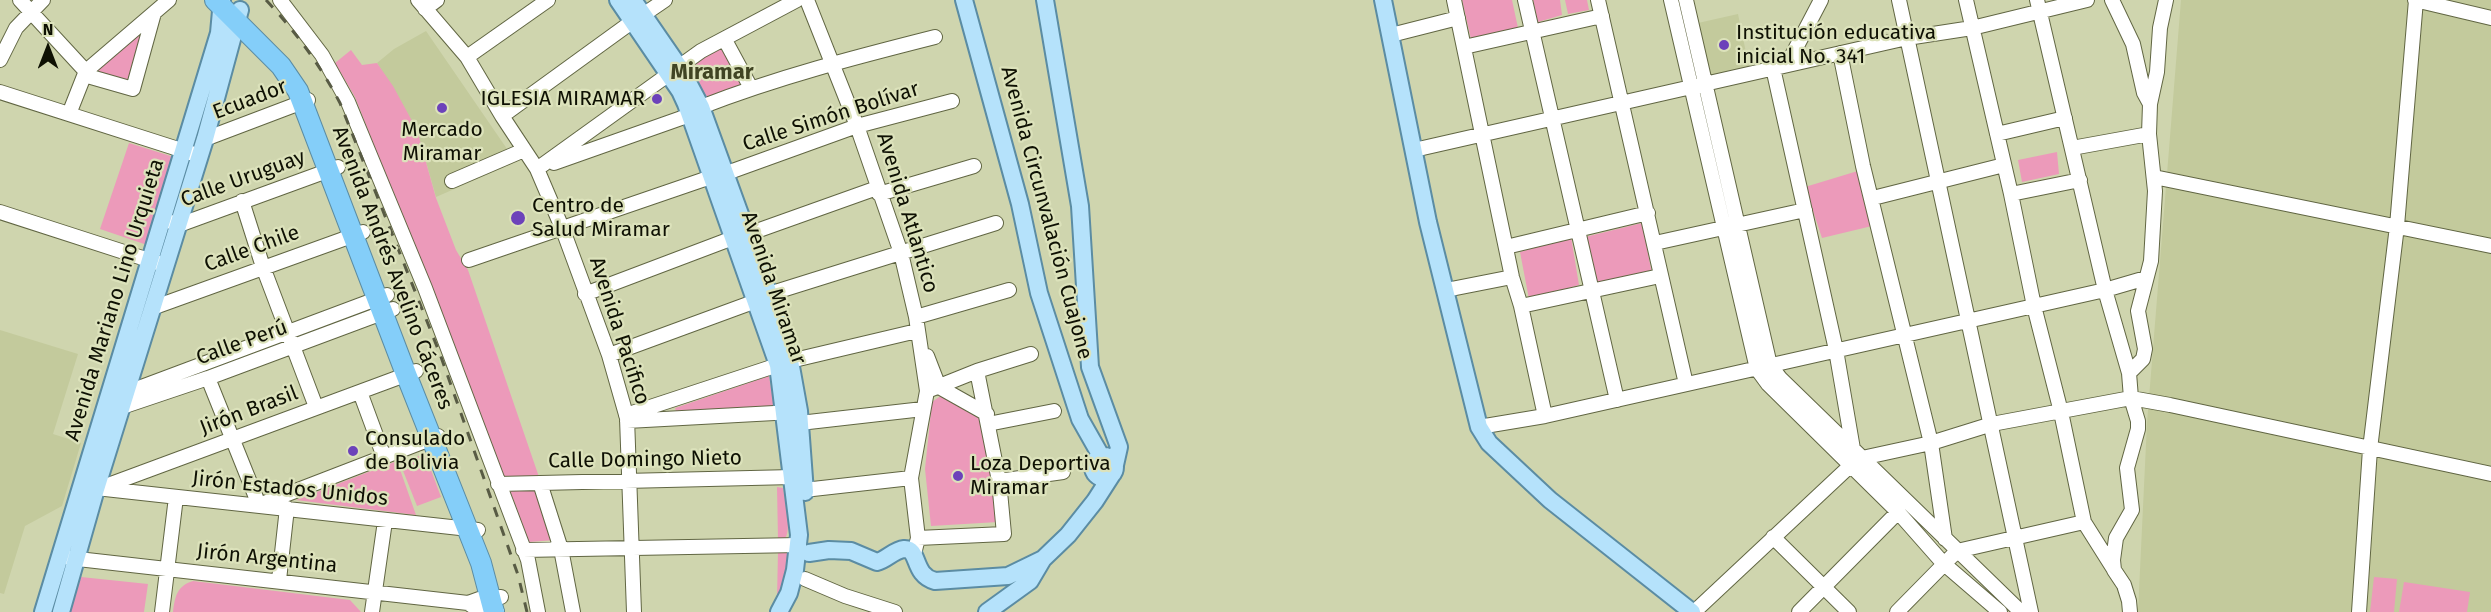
<!DOCTYPE html>
<html>
<head>
<meta charset="utf-8">
<style>
	body { margin:0 }
	#map { position:relative; width:2491px; height:612px; overflow:hidden; background:#cfd5ae; font-family:"Fira Sans",sans-serif }
	canvas { display:block }
	.north { position:absolute; left:18px; top:18px; width:60px; height:60px; -webkit-text-stroke:4px #dce2bb; paint-order:stroke; rotate:0deg; font-size:16px; font-weight:700; line-height:24px; text-align:center; color:#0e1003 }
	.north::after { content:''; display:block; margin:auto; width:21px; height:27px; background:#0e1003; clip-path:polygon(50% 0,100% 100%,50% 72%,0 100%) }
</style>
</head>
<body>
<div id="map">
<canvas width="2491" height="612"></canvas>
<div class="north">N</div>
</div>
<script>
const g = document.querySelector('canvas').getContext('2d');
g.lineJoin = 'round';
function fill(path, color) { g.fillStyle = color; g.fill(path, 'evenodd'); }
function strokePath(path, color, width, dash) { g.strokeStyle = color; g.lineWidth = width; g.lineCap = dash ? 'butt' : 'round'; g.setLineDash(dash || []); g.stroke(path); }
function write(font, color, halo, rows, align = 'center') {
  g.font = font + ' "Fira Sans",sans-serif'; g.lineWidth = 4.5; g.setLineDash([]); g.textBaseline = 'middle'; g.strokeStyle = halo; g.fillStyle = color; for (const [text, x, y, turn = 0] of rows) {
    g.save(); g.translate(x, y); g.rotate((+turn || 0) * Math.PI / 180); g.textAlign = isNaN(turn) ? turn : align; if (halo) g.strokeText(text, 0, 0); g.fillText(text, 0, 0); g.restore();
  }
}
fill(new Path2D(`
	M2181 0H2491V612H2138L2147 423Z
	M1738 14 1749 67 1710 76 1698 23Z
	M426 31 516 162 436 197 417 130 377 63 394 49Z
	M0 330 78 354 53 434 81 443 62 506 25 526 4 594 0 593Z`), '#c3ca9c');
fill(new Path2D(`
	M1462 0H1512L1518 28 1471 39Z
	M1533 0H1560L1562 15 1538 22Z
	M1565 0H1587L1589 10 1568 14Z
	M147 27 131 82 97 75 99 69Z
	M719 43 745 85 692 103 676 75Z
	M351 50 362 65 377 63 393 86 417 130 436 198 456 250 468 270 539 477 504 478 355 97 335 63Z
	M129 143 177 158 150 246 100 229Z
	M2057 152 2059 174 2022 182 2018 160Z
	M1861 170 1872 226 1822 238 1805 187Z
	M1642 223 1652 274 1598 288 1585 237Z
	M1571 237 1579 285 1529 299 1520 252Z
	M769 376 774 407 676 411 675 408Z
	M942 395 975 413 982 421 998 522 931 526 925 469 932 402Z
	M425 454 441 497 417 506 400 463Z
	M397 461 416 515 296 500Z
	M536 487 555 540 529 542 509 488Z
	M777 487 783 488C785 502 792 527 785 539H778Z
	M778 552H790L784 586 777 598Z
	M81 577 148 584 144 612H70Z
	M2374 577 2397 579 2394 612H2370Z
	M193 581 350 600 361 612H173C175 596 177 586 193 581Z
	M2404 582 2470 592 2467 612H2399Z`), '#ec9aba');
const minor = new Path2D(`
	M20 0 91 77 133 89 154 13
	M280 0 322 55 348 102 425 288 528 560 538 612
	M418 0 467 57 502 116 537 169 563 230 609 355 627 418 634 612
	M807 0 857 126 901 253 916 317 927 391 911 478 918 538 914 554
	M1454 0 1512 277 1521 306 1545 416
	M1525 0 1617 400
	M1598 0 1686 384
	M1671 0 1757 369 1768 384 1898 512 1943 563 2000 612
	M1686 0 1770 365 1780 378 2021 612
	M1899 0 2031 612
	M1966 0 2011 194 2034 306 2061 412 2084 522 2113 568
	M2037 0 2105 290 2129 373 2131 398 2138 421V429L2127 468 2132 510 2116 538 2113 560 2114 570 2124 585 2129 601 2130 612
	M2112 0 2133 44 2144 93 2150 104
	M2415 0 2491 18
	M425 9 437 0
	M643 15 665 0
	M1391 35 1458 18
	M725 40 751 88
	M1464 47 1602 16
	M1840 53 1863 166 1931 443 1945 539
	M467 57 548 0
	M0 60 16 28 43 0
	M1787 65 1821 0
	M1773 68 1836 350 1853 449 1851 451
	M0 92 200 156
	M701 107C778 77 856 57 935 37
	M69 114 86 71 169 0
	M502 116 633 21
	M1997 134 2065 118
	M205 139 308 100
	M2072 148 2149 134
	M1414 150 1907 38 1972 28 2087 0
	M554 163 690 115
	M537 169 701 51 797 0
	M724 174 857 126 952 101
	M2154 177 2491 246
	M452 181 524 150
	M879 194 974 166
	M2011 194 2080 180
	M1873 198 2004 165
	M242 201 263 267 316 407
	M0 212 158 263
	M171 222 179 225 338 167
	M748 234 877 188
	M1655 243 1805 210
	M1506 247 1648 213
	M469 260 711 177
	M1446 290 1512 277
	M585 294 733 238
	M769 294 996 223
	M1521 306 1660 276
	M155 307 363 232
	M916 317 1009 290
	M609 355 756 301
	M927 356 939 387 987 414
	M2129 373 2143 359 2145 349 2138 311 2151 261 2155 191 2149 134 2150 104 2157 72 2160 28 2166 0
	M208 378 259 505 438 436
	M927 391 977 371 1031 354
	M360 392 384 457
	M118 393 128 392 387 295
	M113 410 208 378 393 309
	M626 415 790 361 917 331
	M627 421 793 412
	M791 424 923 409
	M988 424 1054 411
	M1479 427 1545 416 2105 290 2146 278
	M999 481 1063 472
	M540 483 561 549 573 612
	M498 484 793 477
	M87 487 478 530
	M100 488 416 371
	M804 490 911 478
	M1773 537 1849 612
	M918 538 1004 534 999 481 977 371
	M523 550 799 545
	M69 558 468 603 478 610 497 612
	M805 579 845 596 895 612
	M279 580 287 508
	M468 603 479 599 501 597
	M162 612 176 497
	M372 612 385 521
	M1694 612 1850 466 1862 458 1931 443 1992 424 2131 398 2170 405 2491 474
	M1799 612 1898 512
	M1897 612 1957 551 2084 522
	M2359 612 2370 449 2397 226 2416 0`);
const major = new Path2D(`
	M618 0 680 91 686 104 778 365 799 535 795 570 789 593 779 612
	M633 0 682 71 701 107 769 294 790 361 799 411 805 492
	M964 0 1020 204 1039 293 1080 419 1101 456
	M1045 0 1080 206 1090 367 1119 447 1115 465
	M1383 0 1428 222 1479 427 1489 443 1550 500 1692 612
	M1093 467a11 11 0 1 1 22 0a11 11 0 1 1-22 0Z
	M809 553 829 550 851 551 877 562C886 560 894 550 904 549 920 548 912 575 935 581L1008 576 1043 559
	M43 612 219 33 222 0
	M61 612 96 489 205 139 240 10
	M987 612 1030 581 1043 559 1068 535 1095 501 1113 473`);
const highway = new Path2D(`
	M215 0 281 66 298 91 406 374 481 563 494 612`);
strokePath(minor, '#616643', 16);
strokePath(major, '#5b8ca3', 20);
strokePath(highway, '#5b8ca3', 22);
strokePath(minor, '#fff', 14);
strokePath(major, '#b5e2fb', 16);
strokePath(highway, '#84cef9', 20);
strokePath(new Path2D(`
	M266 0C296 32 320 65 340 103L440 354 518 575 527 612`), '#585b44', 3, [10, 10]);
for (const [x, y, r, color] of [
	[1724,45,6,"#6c42ba"],
	[657,99,6,"#6c42ba"],
	[442,108,6,"#6c42ba"],
	[518,218,8,"#6c42ba"],
	[353,451,6,"#6c42ba"],
	[958,476,6,"#6c42ba"]
]) { const dot = new Path2D(); dot.arc(x, y, r, 0, 2 * Math.PI); g.fillStyle = color; g.fill(dot); strokePath(dot, '#dce2bb', 2); }
write('21px', '#0e1003', '#dce2bb', [
	["Institución educativa",1736,33],
	["inicial No. 341",1736,57],
	["IGLESIA MIRAMAR",645,99,"right"],
	["Mercado",442,130,"center"],
	["Miramar",442,154,"center"],
	["Centro de",532,206],
	["Salud Miramar",532,230],
	["Consulado",365,439],
	["de Bolivia",365,463],
	["Loza Deportiva",970,464],
	["Miramar",970,488]
], 'left');
write('21px', '#0e1003', '#dce2bb', [
	["Ecuador",250,100,-21],
	["Calle Simón Bolívar",831,117,-18],
	["Calle Uruguay",243,179,-20],
	["Avenida Atlantico",907,213,73],
	["Avenida Circunvalación Cuajone",1046,213,75],
	["Calle Chile",252,249,-20],
	["Avenida Andrés Avelino Cáceres",392,268,69],
	["Avenida Miramar",773,288,71],
	["Avenida Mariano Lino Urquieta",115,300,-73],
	["Avenida Pacifico",619,331,72],
	["Calle Perú",242,343,-20],
	["Jirón Brasil",249,411,-21],
	["Calle Domingo Nieto",645,460,-1],
	["Jirón Estados Unidos",290,489,6],
	["Jirón Argentina",267,559,6]
]);
write('bold 22px', '#404423', '#dce2bb', [
	["Miramar",712,73]
]);
</script>
</body>
</html>
